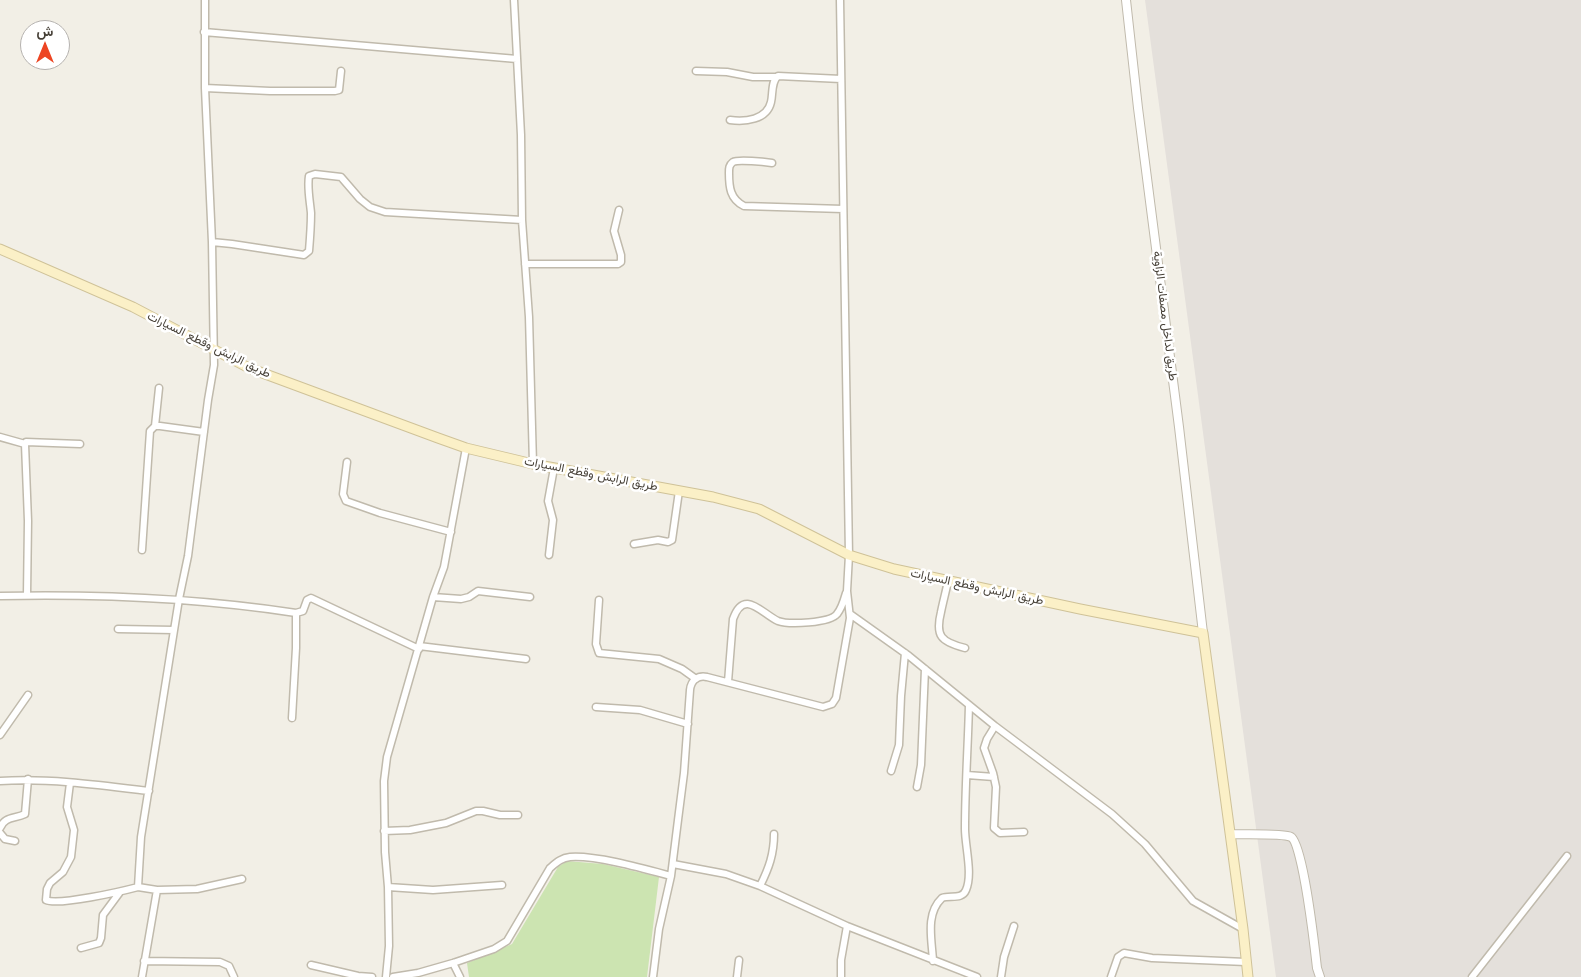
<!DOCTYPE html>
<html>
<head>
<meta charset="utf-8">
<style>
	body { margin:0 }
	#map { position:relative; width:1581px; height:977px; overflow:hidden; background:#f2efe6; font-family:"Work Sans",Vazirmatn,sans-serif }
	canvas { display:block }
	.north { position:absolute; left:20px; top:20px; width:50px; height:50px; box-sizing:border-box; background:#fff; border:1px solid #b5b2af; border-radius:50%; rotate:0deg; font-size:14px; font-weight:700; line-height:20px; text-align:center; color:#453f36 }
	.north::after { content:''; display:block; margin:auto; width:18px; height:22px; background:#ed4522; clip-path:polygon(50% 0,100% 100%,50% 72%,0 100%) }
</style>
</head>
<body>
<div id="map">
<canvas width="1581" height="977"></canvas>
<div class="north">ش</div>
</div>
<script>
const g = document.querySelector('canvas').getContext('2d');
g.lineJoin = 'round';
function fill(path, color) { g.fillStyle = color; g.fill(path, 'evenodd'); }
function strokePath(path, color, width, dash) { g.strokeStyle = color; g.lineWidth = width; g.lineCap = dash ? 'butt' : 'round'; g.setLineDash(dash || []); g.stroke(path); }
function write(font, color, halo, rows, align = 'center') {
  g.font = font + ' "Work Sans",Vazirmatn,sans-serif'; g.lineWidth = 5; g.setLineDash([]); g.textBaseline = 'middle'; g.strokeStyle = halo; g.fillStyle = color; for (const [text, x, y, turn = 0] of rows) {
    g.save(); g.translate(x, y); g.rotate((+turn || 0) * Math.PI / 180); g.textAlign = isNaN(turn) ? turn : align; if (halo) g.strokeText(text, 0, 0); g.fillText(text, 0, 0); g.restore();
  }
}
fill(new Path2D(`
	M1145 0H1581V977H1276Z`), '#e4e0db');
fill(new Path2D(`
	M567 861 603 864 659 877 647 977H469L467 963 512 944 558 867Z`), '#cce4b1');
const minor = new Path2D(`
	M514 0 521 135 522 220 529 317 533 464
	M204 32 517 59
	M696 71 727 72 753 77H777
	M205 88 270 91H335L339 90 341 71
	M730 120C745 122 767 120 771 102 773 94 771 81 778 76L841 79
	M772 163C765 162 738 159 733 162 729 165 729 168 729 173 729 187 730 199 744 206L843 209
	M212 242 232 244 304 255 309 251C310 239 311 226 311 213 310 201 307 188 309 176L315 174 341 177 360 199 370 207 385 212 522 220
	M525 264H618L621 262V255L614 231 619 210
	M155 426 159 388
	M0 437 25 444
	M347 462 343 494 346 501 380 513 451 532
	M634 544 658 540 668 542 672 540 679 491
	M142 550 150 431 155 426H160L204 432
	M549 555 553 520 548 501 554 468
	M948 581C946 591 943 602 941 612 935 636 941 642 965 648
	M27 595 28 521 25 444 26 442 80 444
	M0 596C99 594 198 598 296 613V648L292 718
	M433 597 461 599 469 597 478 591 530 597
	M599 600 596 644 599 653 659 659 682 669 696 679
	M296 613 303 611 307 600 311 598 419 649
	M850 614 909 656 995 726 1112 814 1145 844 1193 901 1243 929
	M118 629 174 630
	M419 646 526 659
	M728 682 733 619C744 588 761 613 778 621 789 625 830 623 837 614 842 608 844 600 846 593
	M596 707 640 710 688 724
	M995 726 987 739 984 748 993 773 996 787 994 828 1000 833 1024 832
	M0 735 28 695
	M891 771 899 745 901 696 905 653
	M967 775 994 777
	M0 781C49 778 100 785 149 791
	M70 783 67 807 74 830 71 857 63 872 50 883 47 889 46 900C58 906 123 891 138 887
	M917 787 921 765 925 669
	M0 828C5 816 15 819 25 814L28 779
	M384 831 410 830 446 823 476 811H483L500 815H518
	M0 833 5 839 15 841
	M673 864 726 874 760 886 847 926 977 977
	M760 886C769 868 774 854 774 834
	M388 887 433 890 502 885
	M157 890 197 889 242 879
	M81 948 99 943 101 938 103 915 120 892
	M144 961 220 962 229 966 234 977
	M933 961C932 940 925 914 942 898 950 895 962 900 966 890 973 874 965 846 965 829 965 787 968 746 969 705
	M453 963 460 977
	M311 965 358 976 372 977
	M142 977 157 890 138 887 141 837 179 599 188 556 208 400 214 365 212 242 205 88V0
	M386 977 389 946 388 887 385 852 384 781 387 757 433 597 444 567 466 448
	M393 977 418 973 453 963 494 949 507 941 550 868C556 863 561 858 570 857 596 855 645 869 671 876
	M653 977 659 929 671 876 678 820 684 773 690 690C691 680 698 675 707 677L823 707 832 704 836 698 850 618 847 591 849 555 840 0
	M737 977 739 960
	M841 977V960L847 926
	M1001 977 1004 957 1014 926
	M1111 977 1118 957 1124 953 1152 958 1246 962
	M1472 977 1567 856`);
const tertiary = new Path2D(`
	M1126 0 1138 108 1179 427 1203 633
	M1230 834C1242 835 1283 833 1291 837 1303 843 1315 950 1317 968L1320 977`);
const secondary = new Path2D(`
	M0 249 133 307 249 368 438 438 466 448 533 464 713 497 759 509 849 555 894 569 1080 609 1203 633 1243 929 1248 977`);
strokePath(minor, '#c0baac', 9);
strokePath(tertiary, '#c0baac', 10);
strokePath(secondary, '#cfc298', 11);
strokePath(minor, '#fff', 6);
strokePath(tertiary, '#fff', 8);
strokePath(secondary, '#fbf0c7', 9);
write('12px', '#453f36', '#fff', [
	["طريق لداخل مصفات الزاوية",1165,316,83],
	["طريق الرابش وقطع السيارات",209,345,26],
	["طريق الرابش وقطع السيارات",591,474,11],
	["طريق الرابش وقطع السيارات",977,587,12]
]);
</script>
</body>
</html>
